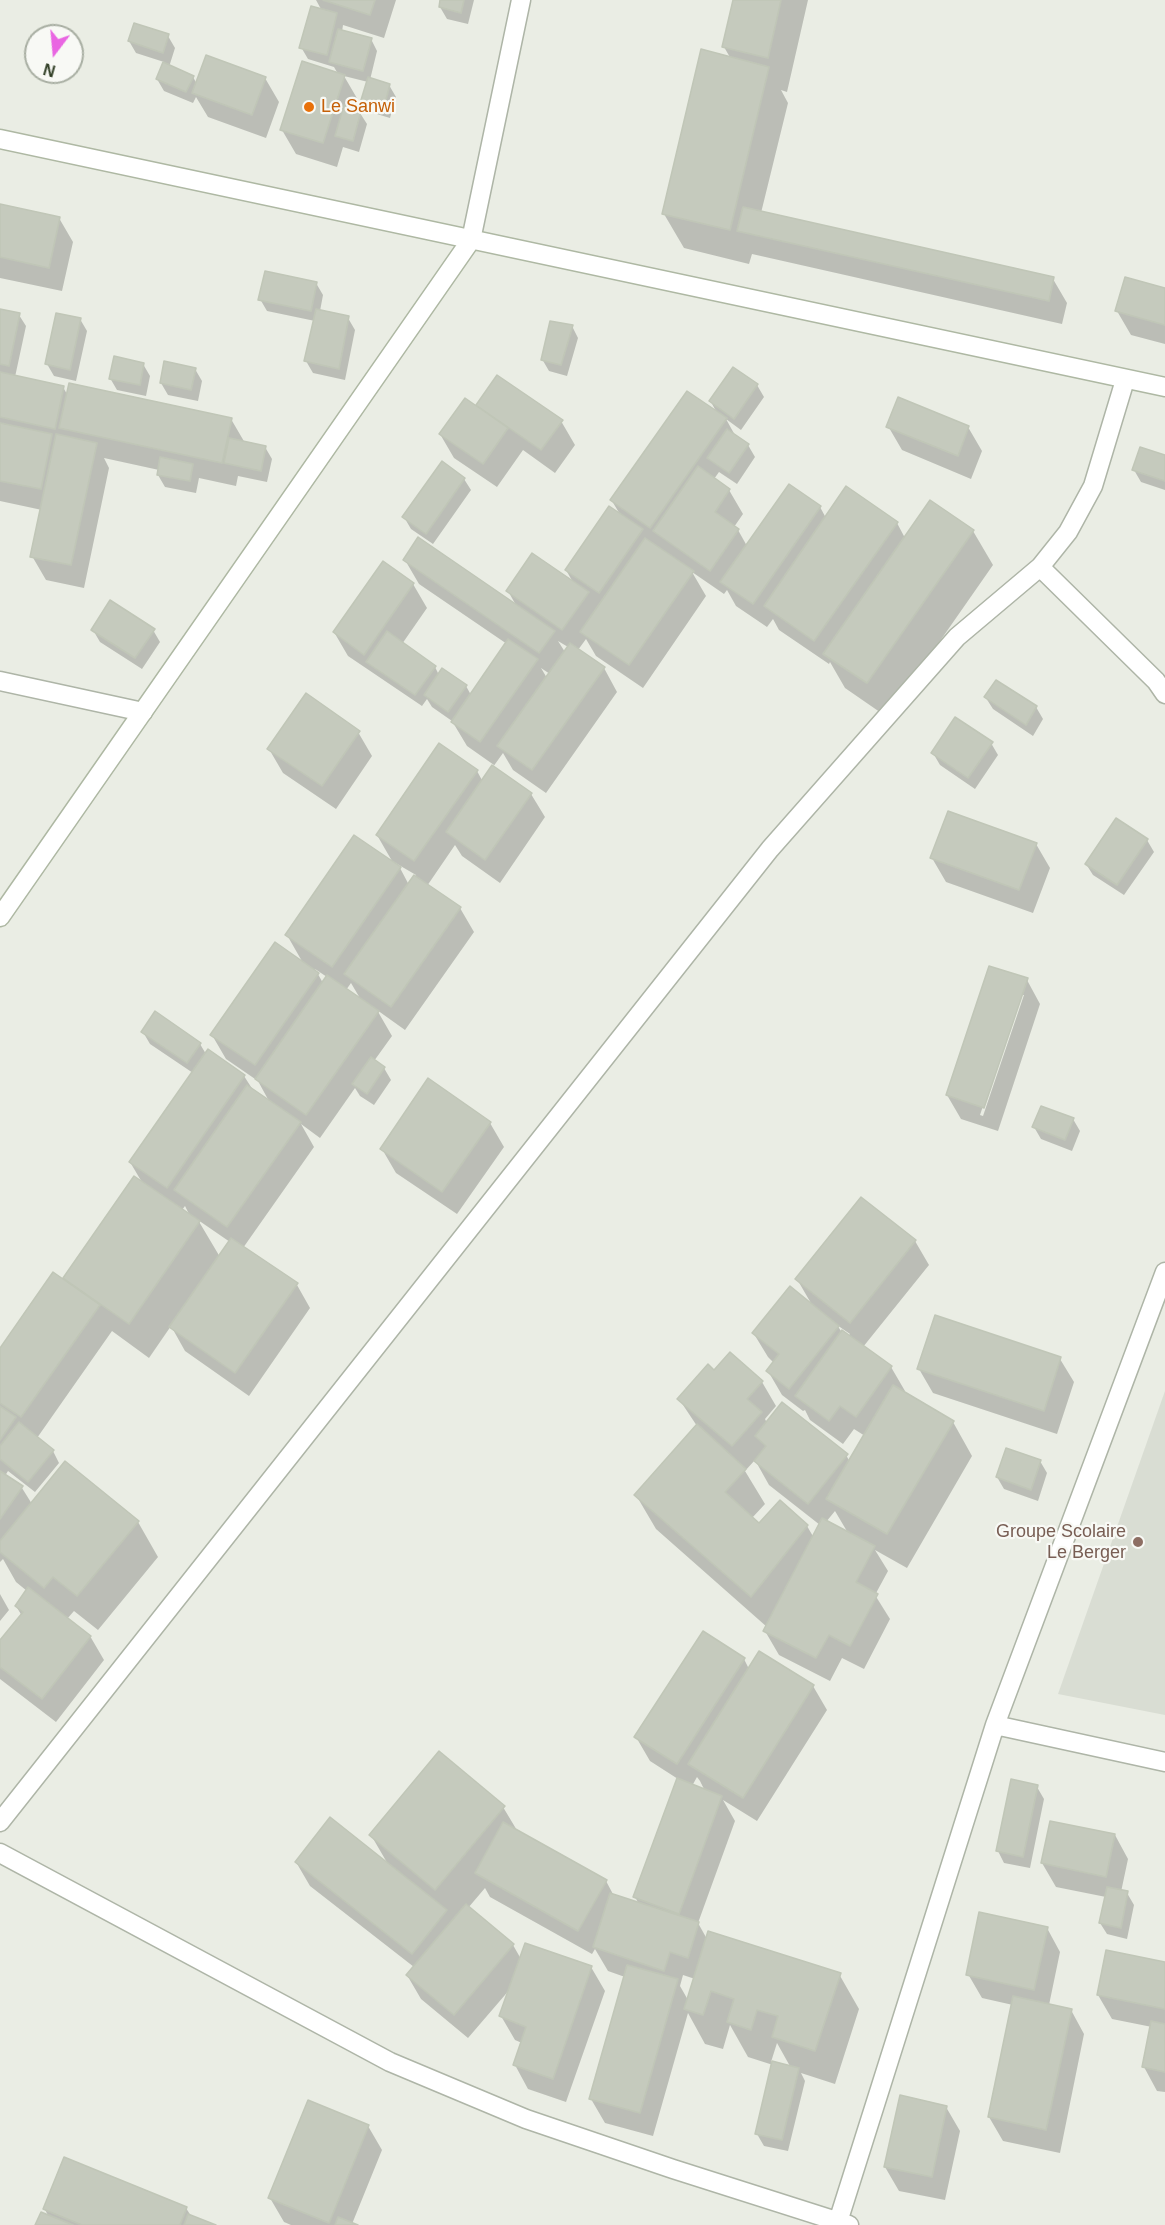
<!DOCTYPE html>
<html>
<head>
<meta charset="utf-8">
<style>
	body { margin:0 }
	#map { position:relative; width:1165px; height:2225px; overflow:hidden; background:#eaede4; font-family:Arial,sans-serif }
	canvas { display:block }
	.north { position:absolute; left:24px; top:24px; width:60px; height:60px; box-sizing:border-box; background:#f8f9f5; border:2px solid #a8aea2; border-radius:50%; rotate:196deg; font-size:16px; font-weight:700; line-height:24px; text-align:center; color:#303e25 }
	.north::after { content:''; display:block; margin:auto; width:21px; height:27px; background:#e966e2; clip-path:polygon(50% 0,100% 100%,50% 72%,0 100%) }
</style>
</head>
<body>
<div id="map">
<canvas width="1165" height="2225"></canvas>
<div class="north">N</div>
</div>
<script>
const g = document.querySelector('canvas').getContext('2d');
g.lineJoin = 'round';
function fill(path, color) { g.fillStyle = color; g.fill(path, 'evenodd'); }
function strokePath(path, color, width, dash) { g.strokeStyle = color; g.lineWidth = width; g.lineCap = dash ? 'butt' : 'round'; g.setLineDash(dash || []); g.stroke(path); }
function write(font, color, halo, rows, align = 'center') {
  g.font = font + ' Arial,sans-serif'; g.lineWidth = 4.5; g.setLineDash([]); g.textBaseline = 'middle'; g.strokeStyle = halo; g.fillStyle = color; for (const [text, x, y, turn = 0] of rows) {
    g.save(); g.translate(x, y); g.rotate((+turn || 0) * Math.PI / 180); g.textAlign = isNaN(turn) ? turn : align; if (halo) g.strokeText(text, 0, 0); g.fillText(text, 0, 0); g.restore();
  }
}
fill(new Path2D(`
	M1165 1391V1715L1058 1694Z`), '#d9ddd3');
fill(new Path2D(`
	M316 0H396L384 38 343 25 342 32 371 39 377 51 370 80 389 85 396 97 390 118 370 112 363 100 368 82 344 76 358 100 355 111 360 113 367 124 359 152 343 147 337 167 296 154 282 130 338 74 334 67 308 59 301 47 322 11Z
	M442 0H474L468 24 447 19 440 7Z
	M735 0H808L787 92 781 90 788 103 761 213 1053 279 1067 303 1062 324 752 254 749 264 684 248 664 214 731 59 724 47Z
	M168 36 175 48 169 67 193 77 197 84 265 78 279 102 266 138 208 117 196 97 193 103 164 91 157 79 164 62 136 53 129 41Z
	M0 205 59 218 73 242 62 291 0 278Z
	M316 283 323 295 320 311 348 318 355 330 345 380 313 373 306 361 315 321 267 311 260 299Z
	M1165 290V344L1131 335 1117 311Z
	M0 310 19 315 26 326 15 377 63 387 68 396 231 419 245 443 265 447 272 459 267 482 238 476 236 486 199 478 196 493 165 487 158 475 159 470 104 458 109 468 84 588 46 580 32 556 42 510 0 501Z
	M80 319 87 331 76 381 54 376 47 364Z
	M572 326 578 338 567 376 549 371 542 359Z
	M143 364 150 376 146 396 117 390 110 378Z
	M195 369 202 381 198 401 168 395 161 383Z
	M497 377 561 421 575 445 555 473 523 450 497 487 454 458 440 434 476 408Z
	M757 385 764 397 741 430 726 419 736 437 748 445 755 457 737 484 719 472 714 479 729 490 743 514 734 527 738 530 747 546 820 507 826 518 897 523 905 538 973 531 993 565 887 717 845 688 830 662 829 664 779 630 773 619 767 627 736 606 727 590 724 594 692 572 706 596 643 688 596 656 586 639 578 650 604 668 617 692 546 793 513 770 503 753 493 767 531 794 545 817 500 883 462 856 455 845 427 886 460 908 474 932 405 1030 377 1010 392 1036 374 1061 384 1068 391 1080 374 1105 360 1096 355 1088 320 1138 301 1124 314 1147 243 1248 297 1285 310 1308 249 1396 185 1351 171 1326 149 1358 112 1331 37 1438 53 1451 59 1463 35 1492 8 1471 5 1476 22 1488 32 1504 65 1463 138 1522 158 1557 98 1630 74 1611 67 1619 90 1636 104 1660 56 1722 0 1679V1642L22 1616 16 1606 27 1591 16 1582 3 1559 0 1562V1351L68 1285 65 1278 143 1184 130 1162 193 1073 150 1044 143 1032 200 1044 206 1054 244 1076 253 1090 270 1103 258 1081 226 1059 212 1035 303 963 287 935 400 868 409 885 416 875 392 861 377 835 477 771 483 782 494 765 467 746 452 721 432 707 427 699 422 706 348 656 334 632 383 563 413 584 427 608 402 644 435 667 439 675 466 686 471 695 507 644 419 584 405 560 517 607 508 591 574 584 566 570 621 516 612 501 717 413 711 402ZM558 641 568 647 565 652ZM541 668 550 674 547 678ZM315 969 327 977 323 983ZM351 983 361 1000 346 990ZM185 1206 190 1216 182 1210ZM198 1220 230 1242 220 1257Z
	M888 426 968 427 982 451 971 479 902 450Z
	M1165 457V490L1141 482 1134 470Z
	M464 479 471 490 433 544 411 529 404 517Z
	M93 630H153L160 642 142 669 100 642Z
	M986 698 1036 707 1043 719 1033 736 993 709Z
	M358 732 372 756 336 809 283 773 269 749Z
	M991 743 998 755 975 789 940 765 933 753Z
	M1147 840 1154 852 1124 895 1093 875 1086 864Z
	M1036 844 1050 868 1033 913 946 882 932 858Z
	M1027 980 1040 1004 998 1131 961 1119 947 1095ZM1020 995H1024L983 1116 980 1115Z
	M1073 1119 1080 1131 1072 1151 1041 1139 1034 1127Z
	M490 1123 504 1147 457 1214 396 1173 382 1149Z
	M915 1241 929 1265 863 1347 891 1367 905 1391 903 1393 953 1422 972 1456 907 1568 875 1550 888 1571 875 1595 890 1619 864 1669 842 1658 830 1681 779 1655 765 1631 767 1627 656 1529 636 1495 697 1426 679 1399 715 1372 731 1354 762 1382 776 1406 765 1419 767 1423 846 1455 850 1462 865 1436 854 1429 843 1444 810 1420 805 1410 803 1411 782 1395 768 1371 774 1363 768 1357 754 1334 812 1305 797 1279ZM837 1325 850 1334 848 1336 841 1331ZM755 1460 769 1485 820 1525 814 1538 807 1526 759 1525 752 1518 765 1504 745 1471ZM835 1511 848 1533 826 1522Z
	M1060 1359 1074 1382 1057 1434 933 1393 919 1369Z
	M1040 1461 1047 1473 1038 1501 1004 1489 997 1477Z
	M0 1594 9 1610 0 1621Z
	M744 1659 749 1669 813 1686 827 1710 757 1821 723 1800 735 1821 698 1923 707 1939 839 1974 859 2009 835 2084 801 2073 805 2081 788 2151 764 2146 757 2134 773 2065 748 2057 730 2025 723 2049 705 2044 688 2013 653 2136 605 2123 591 2099 625 1977 608 1971 595 1949 592 1954 490 1897 485 1888 468 1908 513 1945 521 1959 591 1967 605 1991 566 2102 528 2089 515 2065 522 2043 515 2040 501 2016 511 1988 468 2038 421 1999 407 1975 414 1967 310 1886 296 1862 389 1866 371 1835 503 1807 518 1832 606 1881 614 1896 639 1904 635 1897 678 1779 650 1761 636 1737ZM697 1777 700 1781 705 1791 692 1786ZM683 1975 695 1979 688 2000 680 1986ZM777 2043 791 2068 771 2062Z
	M1037 1787 1044 1799 1030 1868 1004 1863 998 1851Z
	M1115 1835 1128 1859 1121 1892 1127 1893 1134 1905 1127 1939 1107 1934 1100 1923 1106 1897 1056 1887 1042 1863Z
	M1047 1928 1060 1952 1049 2005 1071 2010 1084 2034 1060 2153 1003 2141 989 2117 1013 2005 982 1998 968 1974Z
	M1165 1964V2092L1157 2091 1144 2067 1152 2027 1112 2019 1098 1995Z
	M946 2107 960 2131 945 2200 899 2191 885 2167Z
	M368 2126 382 2150 352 2224 354 2225H291L284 2222 270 2198Z
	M44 2208H186L191 2216 212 2225H37L49 2217Z`), '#0003');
const building = new Path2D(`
	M323 0H375L370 15Z
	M440 0H464L461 13 439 7Z
	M733 0H781L768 58 722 47Z
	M311 6 337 13 327 55 299 48Z
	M134 23 169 34 163 53 128 41Z
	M338 29 372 38 363 71 329 62Z
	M701 49 769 67 730 230 662 214Z
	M206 55 266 77 252 115 192 93Z
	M302 61 345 75 323 143 280 130Z
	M163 62 194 76 186 92 156 79Z
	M368 77 390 84 384 107 361 100Z
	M344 105 361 111 353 141 335 136Z
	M0 204 60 217 49 268 0 257Z
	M743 207 1054 277 1049 301 737 231Z
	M265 271 317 282 311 311 258 300Z
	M1125 277 1165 288V325L1115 311Z
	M0 309 20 313 9 366 0 364Z
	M316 309 349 316 339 369 304 361Z
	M56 313 81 318 70 370 45 364Z
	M550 321 573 325 561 365 541 360Z
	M114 356 144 363 140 385 109 379Z
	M164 361 196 368 191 390 160 383Z
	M733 367 758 384 734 419 709 401Z
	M0 372 64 386 55 429 0 417Z
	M497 375 563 420 541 450 476 405Z
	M69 383 232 418 222 463 59 428Z
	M687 391 727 418 650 528 610 500Z
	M898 397 969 426 958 456 886 427Z
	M465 398 508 428 483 464 439 434Z
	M0 423 52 434 41 489 0 481Z
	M727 429 749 444 729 473 707 458Z
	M56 434 97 443 71 565 30 557Z
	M229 438 266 446 261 471 224 463Z
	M1140 447 1165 455V481L1132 470Z
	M160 457 193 464 190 481 157 475Z
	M442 461 465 478 426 534 402 517Z
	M698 466 730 489 715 512 739 529 710 571 653 531Z
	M789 484 821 506 753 604 720 582Z
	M846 486 898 522 814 641 764 606Z
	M930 500 974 530 867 683 823 654Z
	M609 506 643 529 599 593 565 570Z
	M418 537 555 631 539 653 403 560Z
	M645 538 694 571 629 665 580 632Z
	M532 553 589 592 562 630 506 591Z
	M383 561 414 583 364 655 333 632Z
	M110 600 155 629 135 658 91 630Z
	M387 631 436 666 415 695 366 662Z
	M508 639 538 659 480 742 451 722Z
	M570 643 605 667 532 770 497 746Z
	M442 668 467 685 448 712 424 695Z
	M996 680 1037 706 1026 725 984 697Z
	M306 693 360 731 322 786 267 749Z
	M955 717 993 742 968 778 931 753Z
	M439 743 478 770 414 861 376 835Z
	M492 765 532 793 485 860 446 832Z
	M948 811 1037 843 1019 890 930 858Z
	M1116 818 1148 839 1117 885 1085 864Z
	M354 835 401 867 332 967 285 935Z
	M414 875 461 907 391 1007 344 974Z
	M275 942 319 973 255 1065 210 1035Z
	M989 966 1028 978 984 1108 946 1095Z
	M327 975 379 1011 306 1115 255 1079Z
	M155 1011 201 1043 187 1063 141 1032Z
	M208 1049 245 1075 167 1188 129 1162Z
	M371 1057 385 1067 367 1094 352 1084Z
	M428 1078 491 1122 442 1192 380 1149Z
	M247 1085 301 1122 227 1227 174 1190Z
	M1041 1106 1074 1118 1065 1140 1032 1127Z
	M134 1176 200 1221 129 1324 63 1278Z
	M861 1197 916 1240 850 1323 795 1279Z
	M231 1238 298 1283 235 1373 169 1327Z
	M53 1272 100 1305 21 1417 0 1403V1348Z
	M790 1286 839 1326 789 1389 766 1371 779 1354 752 1333Z
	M935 1315 1061 1357 1044 1411 917 1369Z
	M842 1330 892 1366 856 1417 840 1406 829 1421 795 1396Z
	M730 1352 763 1381 747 1399 762 1412 732 1446 677 1399 708 1364 714 1370Z
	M893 1385 954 1421 887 1534 826 1499Z
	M782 1402 848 1454 808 1504 754 1461 766 1446 755 1436Z
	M0 1406 16 1417 0 1440Z
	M19 1422 54 1450 28 1482 0 1459V1446Z
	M697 1424 746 1469 725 1492 759 1523 780 1500 808 1525 751 1597 634 1495Z
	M1006 1448 1041 1460 1031 1490 996 1477Z
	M65 1461 139 1521 77 1596 53 1577 44 1588 0 1552V1541Z
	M0 1471 23 1486 0 1519Z
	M822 1518 875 1546 856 1582 878 1594 850 1646 829 1635 816 1658 763 1631Z
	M28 1587 91 1636 42 1699 0 1667V1640L23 1612 15 1606Z
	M703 1631 745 1658 677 1764 634 1737Z
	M759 1651 814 1685 743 1798 688 1764Z
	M439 1751 505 1806 435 1890 369 1835Z
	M677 1778 722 1796 679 1914 633 1897Z
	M1011 1779 1038 1785 1023 1857 996 1851Z
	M330 1817 447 1910 412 1954 295 1862Z
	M1050 1821 1115 1834 1106 1877 1041 1863Z
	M503 1822 607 1880 578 1931 475 1873Z
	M1107 1887 1128 1891 1121 1928 1099 1923Z
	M610 1893 699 1922 688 1958 670 1952 664 1971 593 1947Z
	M466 1904 514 1944 454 2015 406 1975Z
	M979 1912 1048 1927 1034 1990 966 1975Z
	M708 1931 841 1973 815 2051 772 2037 778 2016 757 2010 751 2030 727 2022 734 1999 711 1991 703 2015 684 2009Z
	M525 1943 592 1966 553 2079 513 2065 526 2027 499 2016Z
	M1106 1950 1165 1962V2009L1097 1995Z
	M627 1965 678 1979 640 2113 589 2099Z
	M1013 1996 1072 2009 1046 2130 988 2117Z
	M1151 2021 1165 2024V2072L1142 2067Z
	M772 2061 799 2068 782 2140 755 2134Z
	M900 2095 947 2106 932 2177 884 2167Z
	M308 2100 369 2125 329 2223 268 2198Z
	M64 2157 187 2207 180 2225H82L43 2209Z
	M41 2212 73 2225H35Z
	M188 2214 216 2225H184Z
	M338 2217 358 2225H335Z`);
fill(building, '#c5cabd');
strokePath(building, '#c0c6b7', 1.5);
const street = new Path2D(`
	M471 240 521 0
	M1040 567 1156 681 1165 694
	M0 681 143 712
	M995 1725 1165 1762
	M0 1822 770 849 957 637 1040 567 1068 532 1093 486 1125 380
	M0 1853 390 2062 526 2119 673 2169 849 2225
	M837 2225 995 1725 1165 1272`);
const secondary = new Path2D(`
	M0 139 1165 387
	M0 917 471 240`);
strokePath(street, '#aeb5a7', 21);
strokePath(secondary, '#aeb8a3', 21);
strokePath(street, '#fff', 18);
strokePath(secondary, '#fff', 18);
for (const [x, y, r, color] of [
	[309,107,6,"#e8710a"],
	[1138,1542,6,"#8d6e63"]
]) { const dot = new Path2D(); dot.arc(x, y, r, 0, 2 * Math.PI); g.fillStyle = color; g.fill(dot); strokePath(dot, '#f8f9f5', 2); }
write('18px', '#c56008', '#f8f9f5', [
	["Le Sanwi",321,107]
], 'left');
write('18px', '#785e54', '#f8f9f5', [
	["Groupe Scolaire",1126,1532],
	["Le Berger",1126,1553]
], 'right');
</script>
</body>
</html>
